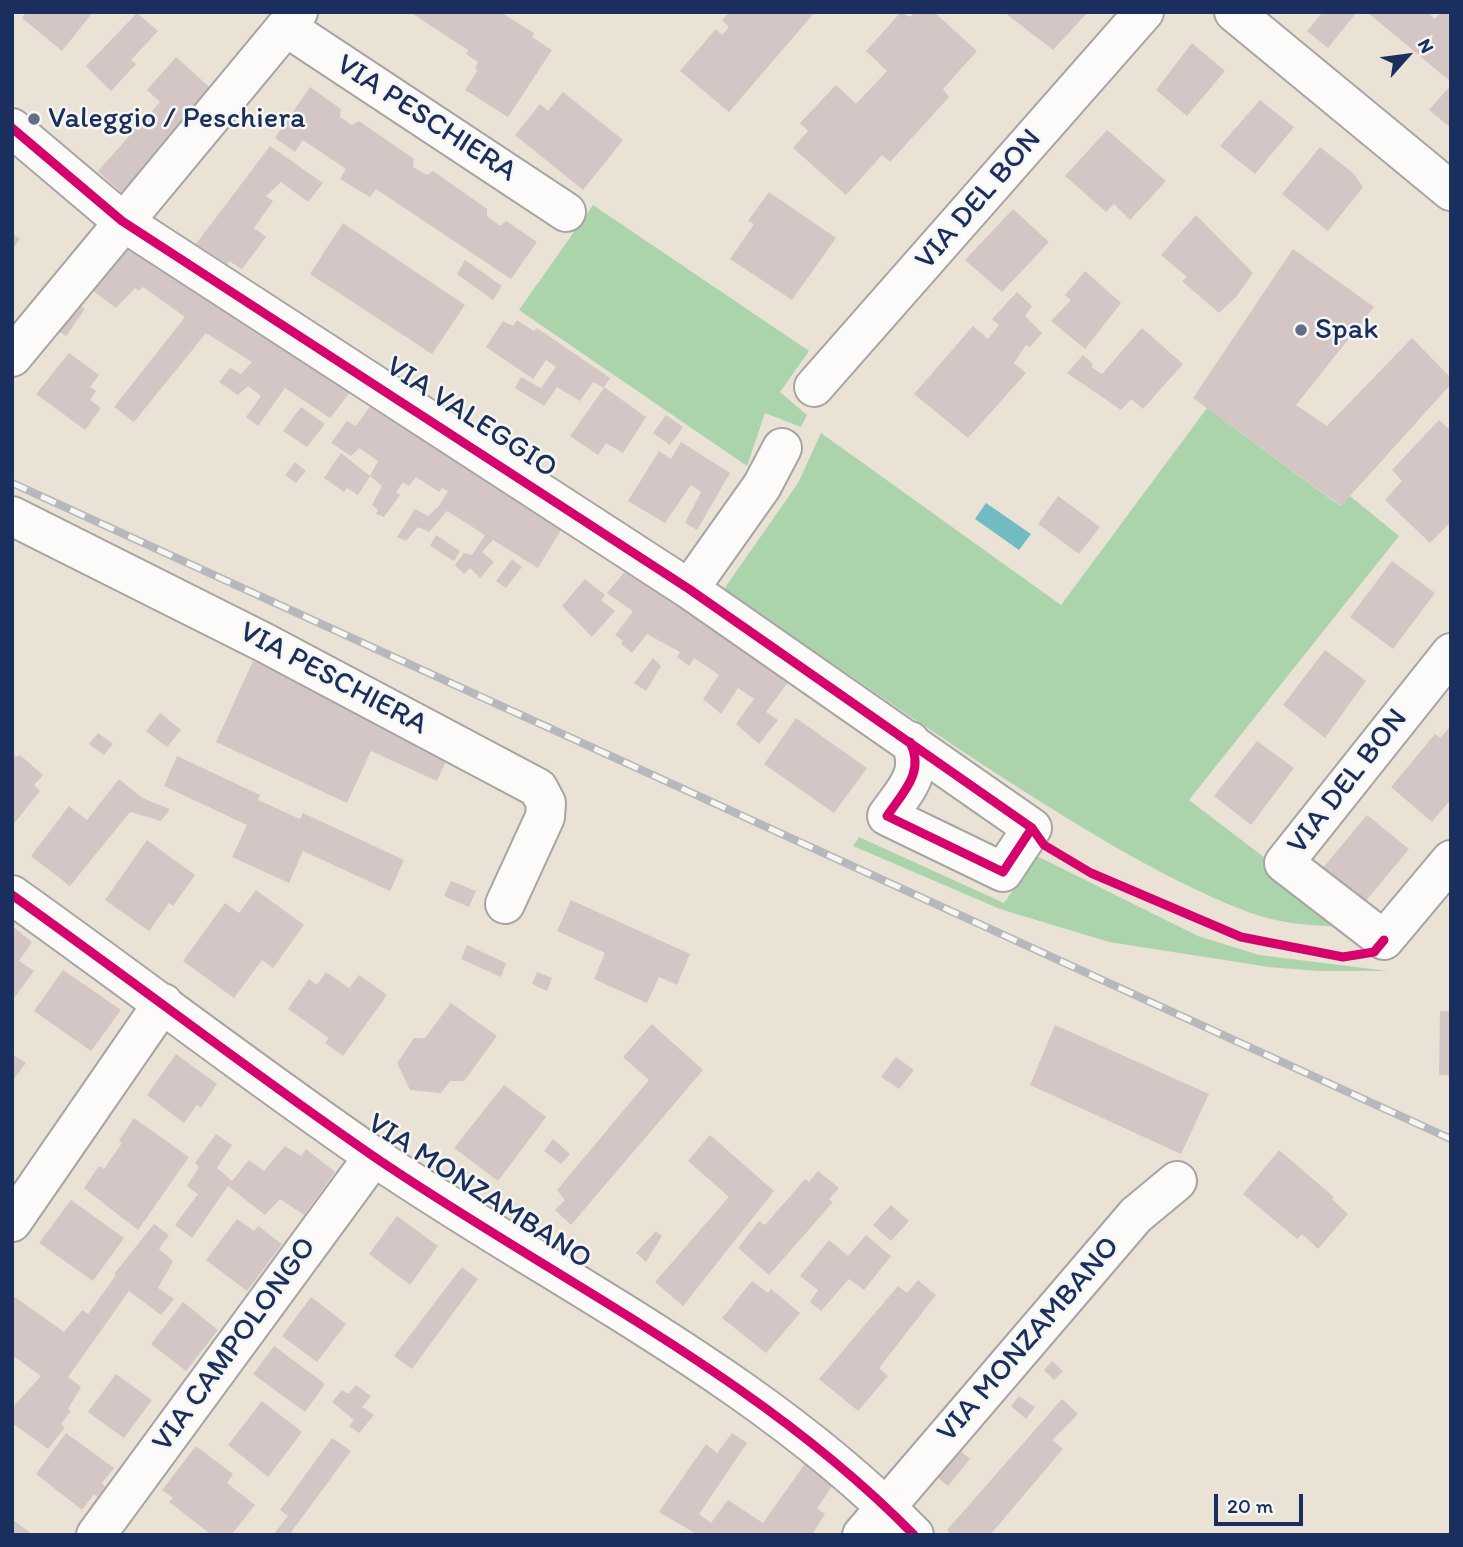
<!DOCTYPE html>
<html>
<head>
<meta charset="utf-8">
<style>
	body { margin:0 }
	#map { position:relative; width:1463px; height:1547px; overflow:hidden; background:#eae2d5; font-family:Itim,sans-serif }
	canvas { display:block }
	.frame { position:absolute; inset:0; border:14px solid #1b2f5e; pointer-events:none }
	.north { position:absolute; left:1372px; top:21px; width:70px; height:70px; -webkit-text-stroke:5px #f6f6f2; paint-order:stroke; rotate:62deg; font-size:19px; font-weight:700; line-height:28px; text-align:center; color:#1b2f5e }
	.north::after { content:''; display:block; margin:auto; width:24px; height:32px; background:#1b2f5e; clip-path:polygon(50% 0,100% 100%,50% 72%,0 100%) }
	.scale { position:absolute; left:1214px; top:1494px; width:89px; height:32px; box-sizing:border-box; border:4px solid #1b2f5e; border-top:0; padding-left:9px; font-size:21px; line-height:24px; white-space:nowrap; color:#1b2f5e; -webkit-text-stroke:5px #f6f6f2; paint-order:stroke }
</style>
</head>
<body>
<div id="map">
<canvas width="1463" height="1547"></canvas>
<div class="frame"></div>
<div class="north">N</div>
<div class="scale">20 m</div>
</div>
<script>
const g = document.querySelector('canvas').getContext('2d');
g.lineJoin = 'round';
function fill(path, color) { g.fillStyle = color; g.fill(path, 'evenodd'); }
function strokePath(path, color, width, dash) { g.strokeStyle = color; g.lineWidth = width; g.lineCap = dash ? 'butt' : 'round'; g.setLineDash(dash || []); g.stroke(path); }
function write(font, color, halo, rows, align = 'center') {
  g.font = font + ' Itim,sans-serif'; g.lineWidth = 5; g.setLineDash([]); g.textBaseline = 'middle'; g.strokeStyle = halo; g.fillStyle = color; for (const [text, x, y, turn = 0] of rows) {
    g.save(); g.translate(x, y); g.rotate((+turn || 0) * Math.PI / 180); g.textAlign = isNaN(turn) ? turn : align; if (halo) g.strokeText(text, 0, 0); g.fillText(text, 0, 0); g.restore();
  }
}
fill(new Path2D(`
	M593 205 809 351 780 392 807 415 801 427 765 413 747 466 519 310Z
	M1207 408 1340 506 1350 496 1399 536 1189 800 1353 925C1319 928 1281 924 1248 912 1160 878 1077 825 997 774 905 714 815 651 724 589L798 483 821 433 1061 605Z
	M859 837 1004 903 1037 856 1198 936 1259 955 1388 971H1318L1269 967 1109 942 1000 909 853 846Z`), '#acd4ac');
fill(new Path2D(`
	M986 503 1031 534 1019 550 975 519Z`), '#70bcc2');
fill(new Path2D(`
	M26 12H93L62 51 22 18Z
	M410 12H500L534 33 532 37 552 50 508 117 465 90 478 70 475 69 478 62 466 54 468 50Z
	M729 12H815L729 112 680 71 716 29 722 35 729 27 722 20Z
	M901 12 910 17 915 12H934L977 51 943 89 949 97 890 162 882 155 846 195 793 148 808 131 800 123 836 85 856 104 887 71 866 51Z
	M1004 12H1088L1053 50Z
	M1323 12H1357L1328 48 1307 31Z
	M1367 12H1427L1435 19 1441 12H1451V82Z
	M137 13 158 31 131 60 136 64 111 91 86 66Z
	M1192 43 1225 71 1187 116 1156 90Z
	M176 57 216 93 124 195 98 171 131 134 127 131 136 122 140 125 160 102 147 90Z
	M1451 85V128L1429 110Z
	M310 87 341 109 340 117 352 125 359 121 414 159 413 167 427 175 433 171 487 209V216L500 226 506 221 537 242 511 279 376 189 370 197 340 179 346 169 303 140 295 152 275 138Z
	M563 92 623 140 583 190 515 135 540 104 548 111Z
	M1260 100 1294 127 1255 174 1220 146Z
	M1107 130 1166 181 1130 220 1114 204 1106 212 1065 176Z
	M270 146 323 183 308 202 281 182 266 196 273 201 254 228 266 237 242 269 229 261 227 264 196 244Z
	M1320 147 1353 173 1363 187 1328 231 1282 194Z
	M769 192 836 238 792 300 730 259 754 224 748 221Z
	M1013 209 1049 242 1002 292 965 260Z
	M1196 215 1253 273 1236 297 1219 313 1182 281 1187 277 1161 255Z
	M343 223 465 305 432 354 310 274Z
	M12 233 20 239 12 250Z
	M126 234 351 391 330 418 285 388 258 426 246 417 261 396 248 386 238 395 219 382 230 368 241 374 252 362 206 333 134 422 114 407 185 317 143 287 139 291 135 288 116 308 89 288Z
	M1293 249 1374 307 1296 405 1327 426 1412 338 1451 378V384L1341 506 1193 398Z
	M465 260 502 286 493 300 457 274Z
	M1085 271 1121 303 1085 349 1051 321 1071 300 1065 295Z
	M1017 292 1032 306 1025 316 1042 333 1030 347 1026 345 1014 363 1026 373 968 438 914 394 973 326 988 339 999 325 992 319Z
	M76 302 85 309 66 336 57 330Z
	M517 320 534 331 537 328 610 378 604 387 646 417 623 453 606 443 598 455 570 436 604 388 593 382 580 401 557 387 544 406 515 388 521 377 541 388 556 367 546 360 533 379 486 347 503 321 513 326Z
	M1142 328 1183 364 1143 409 1131 399 1121 410 1067 373 1083 355 1093 364 1091 367 1102 374Z
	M69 353 99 375 90 387 96 391 90 400 101 408 85 430 36 394Z
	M371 405 564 525 538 568 493 540 482 552 494 562 480 578 470 568 464 574 455 565 464 553 472 555 485 535 447 511 429 532 418 527 406 541 397 537 415 509 428 516 439 506 448 491 442 488 439 492 416 477 409 486 403 482 396 492 400 495 384 517 376 514 378 510 372 505 382 486 370 476 358 495 347 488 344 492 324 478 341 453 370 476 378 461 359 448 351 456 331 443 347 421 356 426Z
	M301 407 325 424 307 447 283 431Z
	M666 415 683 427 670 445 653 433Z
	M1439 420 1451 431V522L1430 543 1385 500 1402 481 1392 470Z
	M681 442 730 473 697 530 685 523 701 492 691 485 665 523 628 501 659 451 671 459Z
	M295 462 306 471 296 483 285 475Z
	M1058 496 1100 527 1079 554 1038 524Z
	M436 535 460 551 454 561 430 546Z
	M512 559 522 567 506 588 496 581Z
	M1392 561 1435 593 1393 649 1350 617Z
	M628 568 788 682 766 712 778 720 759 744 736 724 754 699 738 688 721 714 703 699 719 675 694 658 689 666 677 657 680 652 647 634 632 653 621 644 623 641 615 635 633 611 607 593Z
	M585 579 605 595 601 600 615 611 592 637 562 606Z
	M1325 650 1366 681 1325 738 1283 705Z
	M653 658 661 666 646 691 634 683Z
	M253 661 450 752 437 781 371 751 347 803 216 742Z
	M160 713 181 730 167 747 146 731Z
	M796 718 867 768 834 813 764 764Z
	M1451 726V799L1432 822 1391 787 1435 734 1440 738Z
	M98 733 113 744 104 755 89 744Z
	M1257 741 1294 768 1251 825 1214 796Z
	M12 753 17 757 20 755 43 775 34 785 40 791 12 826Z
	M177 756 260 795 258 800 300 819 303 813 404 860 390 891 303 851 289 883 232 857 247 825 164 786Z
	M119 779 142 798 170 809 161 821 130 812 70 886 31 856 69 806 87 820Z
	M1367 815 1409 849 1364 903 1323 868Z
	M147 840 195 875 173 906 169 903 149 931 105 900Z
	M451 881 476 891 469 907 444 896Z
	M256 890 304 925 273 968 262 960 234 998 183 961 225 903 239 913Z
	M571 900 690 954 677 985 659 977 647 1003 594 979 605 953 557 931Z
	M12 926 32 942 19 961 34 971 12 1001Z
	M467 945 506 963 501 977 461 959Z
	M63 970 121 1010 91 1051 34 1011Z
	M326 972 349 988 359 975 387 995 343 1056 325 1043 329 1038 288 1009 309 979 317 985Z
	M537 972 552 978 547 991 532 984Z
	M451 1003 497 1036 464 1081H450L441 1093 410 1090 397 1063 414 1038H425Z
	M1440 1011H1451V1075H1439Z
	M652 1024 703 1070 571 1225 555 1210 565 1200 557 1190 649 1080 623 1057Z
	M1055 1025 1209 1094 1181 1154 1030 1085Z
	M12 1054 26 1063 12 1081Z
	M176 1054 217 1084 201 1108 197 1105 184 1123 147 1095Z
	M896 1057 914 1070 899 1089 881 1077Z
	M504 1085 546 1117 498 1181 454 1148Z
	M134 1118 189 1157 138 1230 84 1188 99 1166 104 1169 122 1143 119 1141Z
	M216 1134 232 1145 217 1168 232 1181 249 1160 264 1171 285 1146 301 1156 306 1149 335 1172 304 1215 280 1199 265 1215 228 1186 192 1238 175 1225 198 1194 187 1186 199 1167 195 1163Z
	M710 1135 774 1191 683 1306 655 1282 729 1197 688 1161Z
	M553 1139 570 1154 561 1164 544 1151Z
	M1279 1150 1334 1197 1332 1199 1348 1214 1318 1249 1302 1234 1297 1239 1243 1194Z
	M818 1171 839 1188 829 1199 833 1202 769 1275 738 1248 759 1221 765 1225 805 1179 809 1182Z
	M71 1200 124 1238 93 1281 39 1243Z
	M891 1205 909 1221 891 1241 873 1225Z
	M397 1216 438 1246 410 1285 369 1254Z
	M237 1219 254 1231 258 1226 282 1244 247 1291 206 1260Z
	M154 1224 169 1235 159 1249 173 1261 158 1288 174 1299 161 1315 129 1291 68 1377 81 1387 68 1409 71 1411 61 1424 65 1427 48 1449 12 1423V1408L41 1376 12 1355V1295L64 1332 82 1310 88 1314 116 1275 114 1274Z
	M656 1231 662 1236 646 1262 636 1253Z
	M866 1235 891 1256 864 1290 849 1279 821 1311 810 1302 818 1290 800 1276 829 1240 848 1256Z
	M462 1267 478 1279 412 1369 394 1356Z
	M918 1280 936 1295 879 1368 888 1376 858 1411 819 1379 898 1286 907 1293Z
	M752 1281 768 1293 771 1289 800 1313 766 1353 722 1318Z
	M311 1297 346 1324 317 1362 282 1336Z
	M183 1302 218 1330 186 1371 151 1344Z
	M274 1346 325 1384 305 1412 253 1374Z
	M1052 1361 1063 1371 1054 1380 1044 1370Z
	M116 1374 152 1400 124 1438 88 1412Z
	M356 1385 371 1396 362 1407 374 1415 359 1433 349 1426 354 1420 332 1402 342 1390 348 1394Z
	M1019 1396 1035 1407 1026 1419 1011 1406Z
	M1062 1399 1078 1414 1052 1440 1063 1449 990 1535H952L947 1530Z
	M262 1401 302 1432 268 1477 228 1445Z
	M66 1433 114 1468 102 1483 105 1487 97 1497 94 1494 82 1510 36 1474Z
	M732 1433 747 1443 699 1514 711 1523 728 1500 763 1523 809 1458 838 1478 817 1508 825 1514 812 1535H698L659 1512 706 1444 717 1453Z
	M332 1438 351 1451 289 1535H273L288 1516 280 1510Z
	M954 1445 970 1459 948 1486 931 1472Z
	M196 1446 233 1474 227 1483 255 1505 231 1535H212L169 1502 173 1498 162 1490Z
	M12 1519 33 1535H12Z`), '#d4c6c5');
const minor = new Path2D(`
	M1234 12 1451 191
	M286 27 566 212
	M12 128 122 221 689 589 1032 828 1003 872 887 816C905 790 925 773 910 741
	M12 357 298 12
	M814 387 1144 12
	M12 516 265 643 538 788 546 803 545 817 505 904
	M689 589 762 486 782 448
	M1451 653 1284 863 1384 940 1451 860
	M12 895C133 981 251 1072 373 1156 555 1280 759 1376 914 1535
	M12 1222 163 1003
	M96 1535 374 1156
	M862 1535 1136 1215 1177 1181`);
strokePath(minor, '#a7a5a4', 42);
strokePath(minor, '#fcfbf9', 38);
const rail = new Path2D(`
	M12 483 1451 1139`);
strokePath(rail, '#b6b8bb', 8);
strokePath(rail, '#f6f6f2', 5, [16]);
strokePath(new Path2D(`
	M12 128 122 221 689 589 1032 828 1044 845 1091 873 1241 937 1343 957 1374 952 1384 940
	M910 742C925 772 904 791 887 816L1003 872 1032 828
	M12 895C133 981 251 1072 373 1156 555 1280 759 1376 914 1535`), '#d6006c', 9);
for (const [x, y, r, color] of [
	[34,119,7,"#636e88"],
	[1301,330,7,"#636e88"]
]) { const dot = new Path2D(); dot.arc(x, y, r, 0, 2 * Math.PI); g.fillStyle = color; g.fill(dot); strokePath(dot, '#f6f6f2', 2.5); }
write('30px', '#1b2f5e', '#f6f6f2', [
	["Valeggio / Peschiera",48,119],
	["Spak",1315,330]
], 'left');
write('30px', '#1b2f5e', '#f6f6f2', [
	["VIA PESCHIERA",426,119,33],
	["VIA DEL BON",979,200,-49],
	["VIA VALEGGIO",471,418,33],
	["VIA PESCHIERA",333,679,28],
	["VIA DEL BON",1348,782,-52],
	["VIA MONZAMBANO",479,1192,33],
	["VIA MONZAMBANO",1029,1340,-49],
	["VIA CAMPOLONGO",235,1345,-54]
]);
</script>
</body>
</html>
